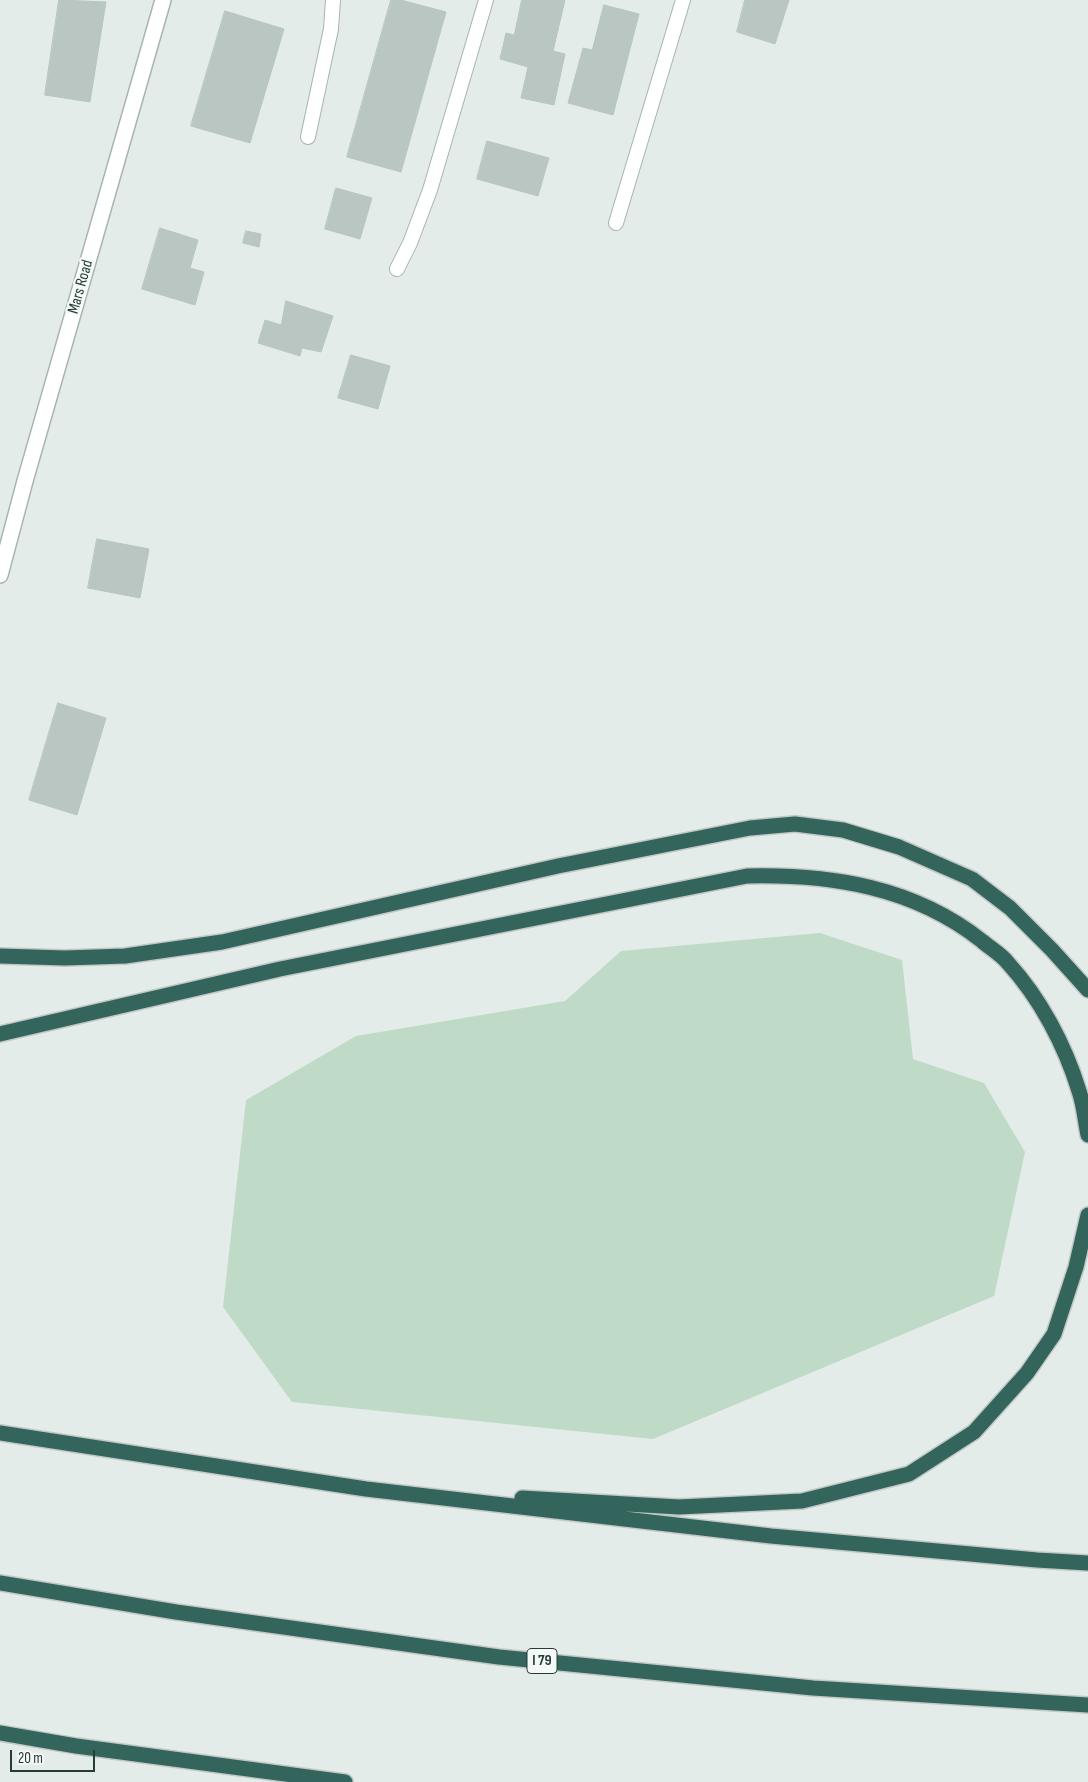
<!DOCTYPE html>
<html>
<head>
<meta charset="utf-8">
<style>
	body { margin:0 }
	#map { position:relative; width:1088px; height:1782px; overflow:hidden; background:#e4ece9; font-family:"Sofia Sans Condensed",sans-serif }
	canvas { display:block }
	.scale { position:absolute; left:10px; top:1750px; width:85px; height:22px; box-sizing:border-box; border:2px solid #253c36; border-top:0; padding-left:6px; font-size:15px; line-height:18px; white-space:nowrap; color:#253c36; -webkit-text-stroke:4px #f4f9f7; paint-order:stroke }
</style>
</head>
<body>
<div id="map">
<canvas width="1088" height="1782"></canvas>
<div class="scale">20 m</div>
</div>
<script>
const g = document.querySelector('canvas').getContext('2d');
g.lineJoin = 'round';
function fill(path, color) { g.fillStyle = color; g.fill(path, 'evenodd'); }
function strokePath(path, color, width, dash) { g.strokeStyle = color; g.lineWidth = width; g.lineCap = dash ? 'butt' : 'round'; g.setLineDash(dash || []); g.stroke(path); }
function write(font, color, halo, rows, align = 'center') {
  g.font = font + ' "Sofia Sans Condensed",sans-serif'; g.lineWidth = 4.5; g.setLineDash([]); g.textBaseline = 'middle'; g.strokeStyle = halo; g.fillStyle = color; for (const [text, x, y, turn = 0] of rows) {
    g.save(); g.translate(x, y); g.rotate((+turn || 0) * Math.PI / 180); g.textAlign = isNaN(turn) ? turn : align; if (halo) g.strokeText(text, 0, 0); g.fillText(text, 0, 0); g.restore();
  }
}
fill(new Path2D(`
	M820 933 902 960 913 1059 984 1083 1025 1152 994 1296 653 1439 292 1402 223 1307 246 1100 356 1036 565 1001 621 951Z`), '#bfdbc7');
const building = new Path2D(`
	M59 0 106 2 90 102 45 95Z
	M391 0H401L446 12 401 172 347 157Z
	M522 0H565L553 51 565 54 554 105 521 98 528 67 500 59 506 33 514 35Z
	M745 0H789L775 44 737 32Z
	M604 5 639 14 613 115 568 103 583 48 592 50Z
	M225 11 284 29 250 143 191 126Z
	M487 141 549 158 538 196 477 179Z
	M336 188 372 198 360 239 325 229Z
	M160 228 198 240 190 268 204 272 195 305 142 289Z
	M246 231 261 234 259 247 243 243Z
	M286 301 333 316 321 352 302 348 300 356 258 343 265 320 281 325Z
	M351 355 390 366 378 409 338 398Z
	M97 539 149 549 140 598 88 588Z
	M58 703 106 718 77 815 29 800Z`);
fill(building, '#bac6c2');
strokePath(building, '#b7c5c0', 1);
const lane = new Path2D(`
	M308 137 331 29 333 0
	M616 223 683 0
	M397 269 410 243 430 190 486 0`);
const street = new Path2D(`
	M0 575 25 481 163 0`);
const highway = new Path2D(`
	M0 956 65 958 125 956 222 942 558 866 750 828 795 824 843 830 899 847 972 879 1010 908 1052 950 1088 990
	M0 1034 280 969 747 876C831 874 914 887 982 941 990 948 1001 954 1008 963 1040 998 1065 1045 1079 1091 1084 1105 1085 1121 1088 1135
	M0 1433 366 1489 771 1536 1037 1560 1088 1563
	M522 1498 679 1507 802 1501 909 1474 974 1432 1027 1373 1054 1334 1076 1267 1088 1215
	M0 1583 176 1612 499 1657 813 1688 1088 1705
	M0 1733 76 1746 345 1782`);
strokePath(lane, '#a7b4b0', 16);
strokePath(street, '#a7b4b0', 18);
strokePath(highway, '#c2c8c7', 18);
strokePath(lane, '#fff', 14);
strokePath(street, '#fff', 15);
strokePath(highway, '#34655c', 15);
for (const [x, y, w] of [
	[542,1661,30]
]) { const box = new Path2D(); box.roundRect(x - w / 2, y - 12.5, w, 25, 4); g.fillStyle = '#f4f9f7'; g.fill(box); strokePath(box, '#253c36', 1); }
write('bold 15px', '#253c36', null, [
	["I 79",542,1661]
]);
write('16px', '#253c36', '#f4f9f7', [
	["Mars Road",81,287,-74]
]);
</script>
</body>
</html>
